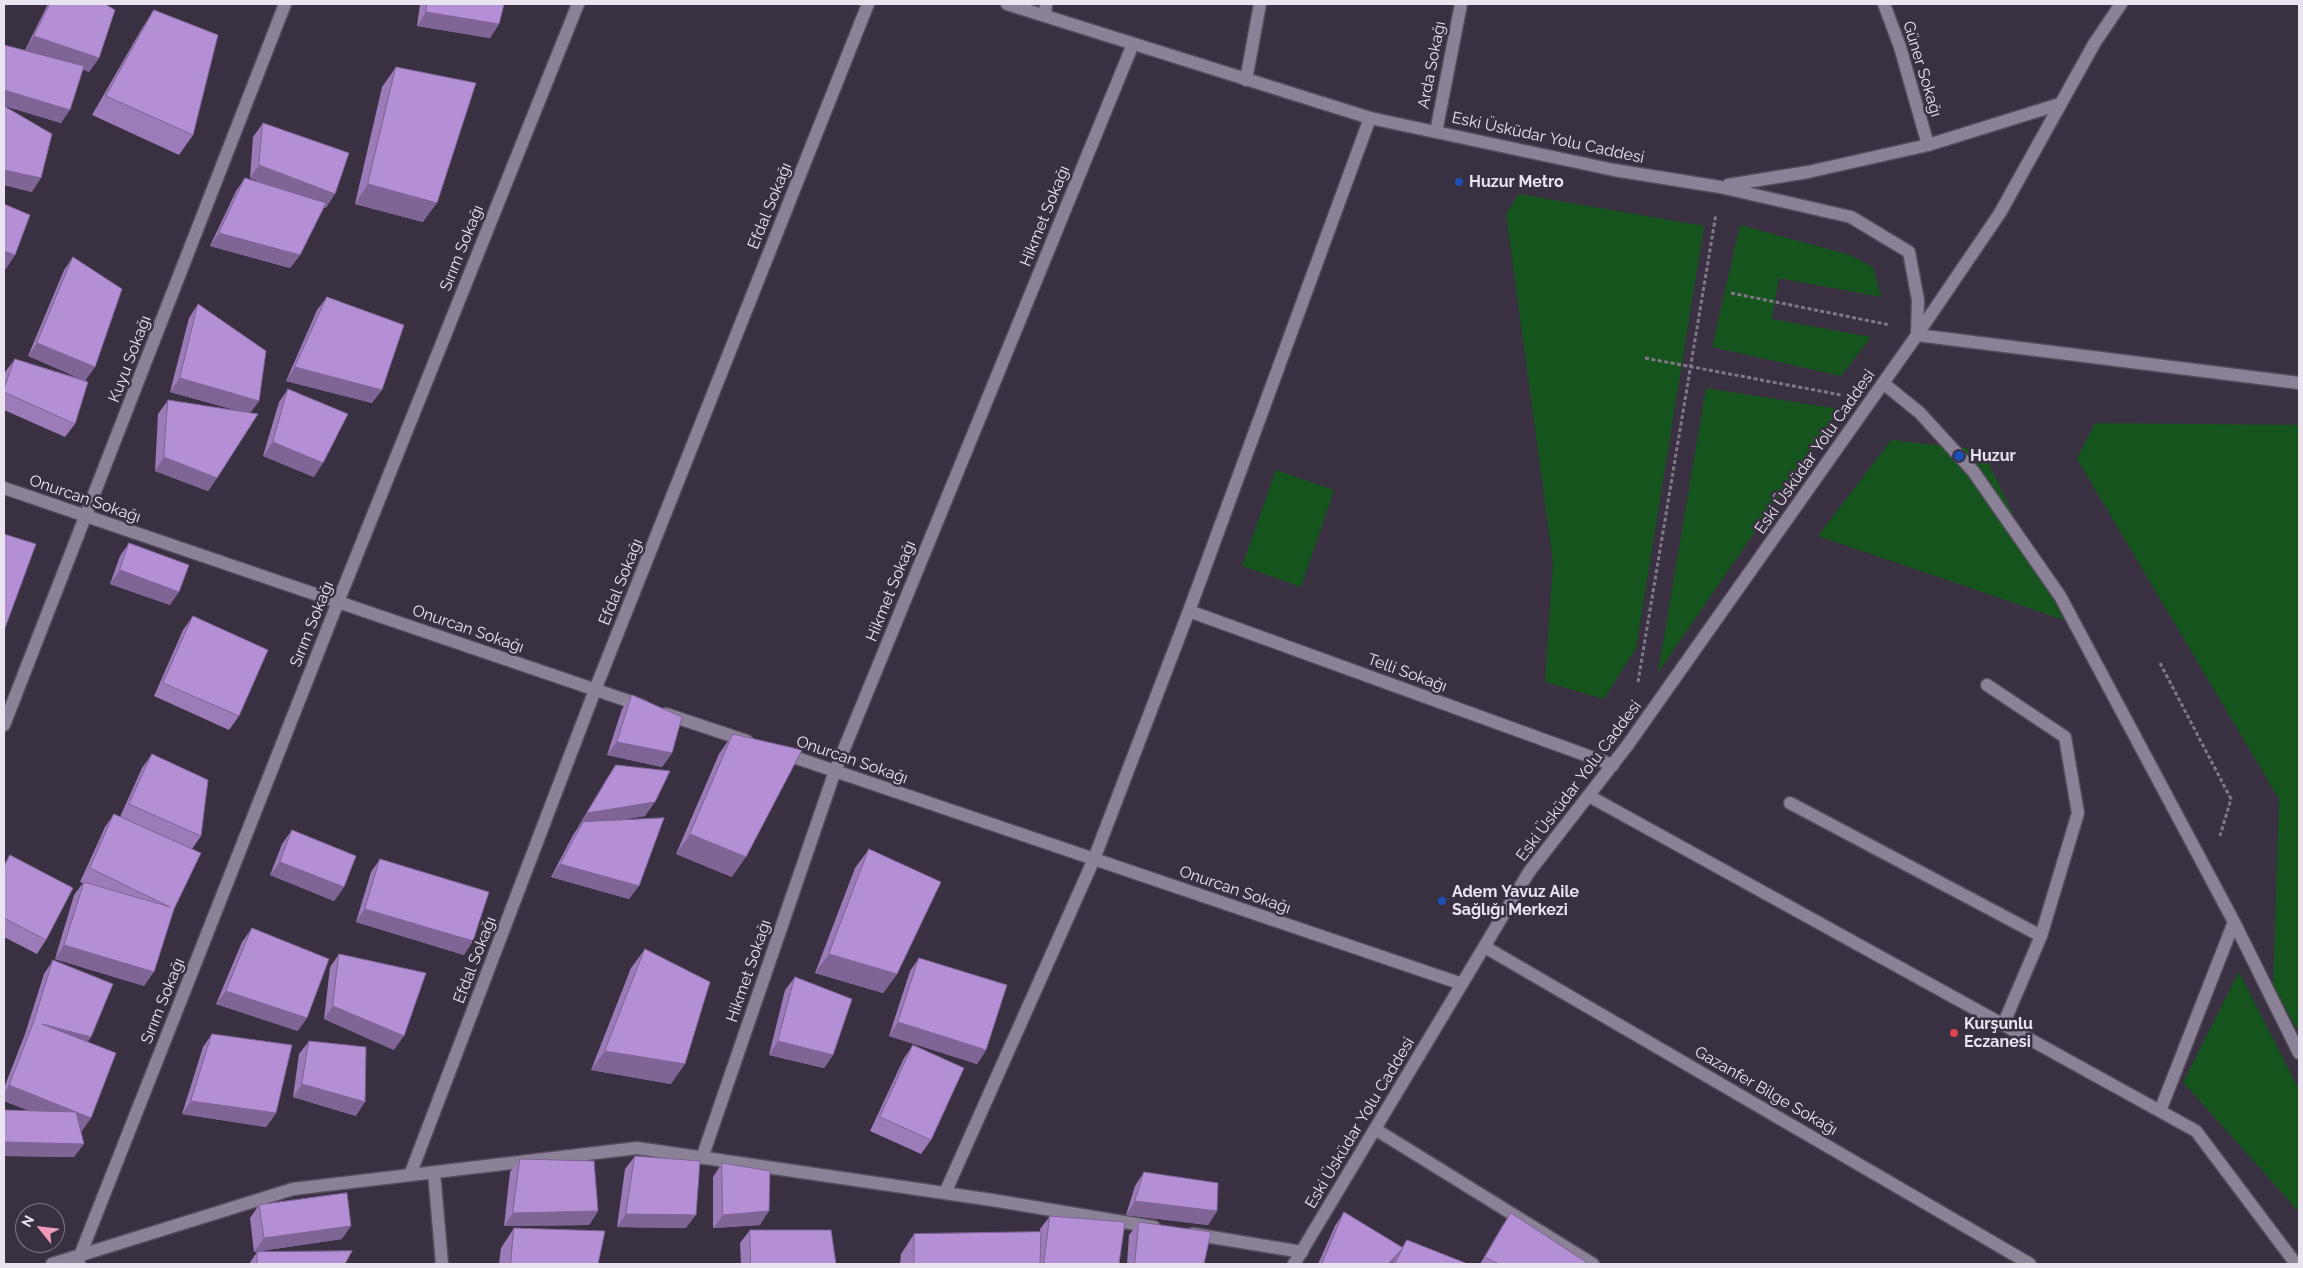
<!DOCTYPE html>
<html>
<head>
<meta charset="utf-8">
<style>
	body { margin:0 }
	#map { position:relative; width:2303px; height:1268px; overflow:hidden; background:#393042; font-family:Raleway,sans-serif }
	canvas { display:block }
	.frame { position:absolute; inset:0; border:5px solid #eae4f0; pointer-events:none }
	.north { position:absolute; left:15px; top:1203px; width:50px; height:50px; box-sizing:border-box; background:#393042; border:1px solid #807888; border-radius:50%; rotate:299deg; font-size:14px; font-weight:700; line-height:20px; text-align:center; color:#eae4f0 }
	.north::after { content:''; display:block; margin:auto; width:18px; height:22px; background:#ef9ab9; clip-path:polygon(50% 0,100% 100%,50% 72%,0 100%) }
</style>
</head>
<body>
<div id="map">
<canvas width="2303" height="1268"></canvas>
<div class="frame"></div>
<div class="north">N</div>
</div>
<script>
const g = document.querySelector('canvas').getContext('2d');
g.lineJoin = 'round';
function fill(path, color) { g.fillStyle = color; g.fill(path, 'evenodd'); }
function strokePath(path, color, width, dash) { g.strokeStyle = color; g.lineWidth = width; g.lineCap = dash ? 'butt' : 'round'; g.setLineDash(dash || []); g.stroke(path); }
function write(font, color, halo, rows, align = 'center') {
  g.font = font + ' Raleway,sans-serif'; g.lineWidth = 5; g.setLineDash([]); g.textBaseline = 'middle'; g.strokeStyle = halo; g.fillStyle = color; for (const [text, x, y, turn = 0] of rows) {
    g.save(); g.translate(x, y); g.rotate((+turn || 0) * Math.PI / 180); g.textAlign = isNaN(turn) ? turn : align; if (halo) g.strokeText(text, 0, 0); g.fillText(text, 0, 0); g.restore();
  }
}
fill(new Path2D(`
	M1519 194 1704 226 1636 648 1604 699 1545 682 1553 562 1506 214Z
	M1740 225 1850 255 1873 267 1881 297 1779 278 1772 319 1871 337 1841 376 1712 347Z
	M1706 388 1839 409 1658 673Z
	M2095 423 2299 425V1032L2273 987 2279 799 2077 459Z
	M1891 440 1982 450 2064 620 1818 536Z
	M1276 470 1334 490 1301 587 1242 566Z
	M2239 972 2299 1090V1212L2183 1082Z`), '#16541d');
const lane = new Path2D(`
	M1987 685 2065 737 2078 813 2041 936 2003 1025
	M1790 803 2041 936`);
const street = new Path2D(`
	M1884 4 1900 47 1928 145
	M1045 16 1046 4
	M1246 80 1260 4
	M1436 132 1461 4
	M1917 335 2299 383
	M1883 383 1920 413 1973 471 2060 596 2234 922 2299 1053
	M4 488 643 706
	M1189 611 1613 765
	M666 714 747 741
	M4 725 285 4
	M782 753 1462 984
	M1589 796 2196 1131 2296 1264
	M1485 947 2030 1264
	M2160 1111 2234 922
	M1375 1129 1593 1264
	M702 1158 835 771 1133 44
	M434 1172 442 1264
	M410 1175 595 690 868 4
	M945 1193 1094 859 1189 611 1370 118
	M1193 1234 1302 1252
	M52 1264 293 1189 637 1148 992 1200 1154 1227
	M79 1264V1258L338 602 578 4`);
const secondary = new Path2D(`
	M1007 4 1370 118 1614 170 1720 187 1851 217 1909 252 1918 300 1917 335 1627 746 1529 872 1294 1264
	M1728 185 1808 172 1928 145 2060 104
	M1917 335 2000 213 2094 44 2121 4`);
strokePath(lane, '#554c5c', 15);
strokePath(street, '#554c5c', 15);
strokePath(secondary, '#554c5c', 15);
strokePath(new Path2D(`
	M1731 293 1890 325
	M1645 358 1841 395
	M2160 663 2231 799 2220 836
	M1638 682 1716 214`), '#807888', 3, [4, 2.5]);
strokePath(lane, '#8c8297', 12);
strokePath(street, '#8c8297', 12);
strokePath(secondary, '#8c8297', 12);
fill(new Path2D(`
	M48 4H105L99 58 89 72 82 69 61 123 5 106 32 192 4 185V45L36 53 25 50Z
	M420 4H504L499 24 490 38 417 26Z
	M154 10 193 135 179 155 92 115 141 30Z
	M396 67 423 222 355 204 382 87Z
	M263 123 326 208 324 207 300 255 290 268 210 246 236 191 245 178 262 183 250 178 253 137Z
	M73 257 86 381 75 424 65 437 4 410V376L5 372 15 359 85 380 28 356 64 270Z
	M327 297 372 403 286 381 317 310Z
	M198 304 259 401 250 413 217 478 208 491 155 471 158 414 168 400 239 411 170 392 189 318Z
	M288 389 314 477 263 456 279 402Z
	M129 543 170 605 110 584 120 556Z
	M193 616 239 716 229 730 154 696 183 630Z
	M632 695 672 753 662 767 607 755 622 709Z
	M733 734 732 877 676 854 719 754Z
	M152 754 201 836 192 849 174 909 144 986 55 959 74 895 83 883 80 882 105 827 114 814 120 817 142 768Z
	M616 765 645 816 618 820 629 899 551 877 573 835 579 826 578 827 607 778Z
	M292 830 344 887 334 901 270 875 282 844Z
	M869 849 897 974 883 993 815 973 855 868Z
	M10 855 46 940 37 954 4 937V864Z
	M380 859 464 955 356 922 371 872Z
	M252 928 298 1031 216 1004 242 942Z
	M645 949 671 1084 591 1070 631 968Z
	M339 954 394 1050 324 1019 330 967Z
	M919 958 986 1050 977 1064 889 1036 910 971Z
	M53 960 88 1042 91 1118 81 1132V1131L74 1157 4 1156V1110L30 1111 4 1101V1088L25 1034 44 974Z
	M795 977 833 1055 824 1068 769 1055 785 990Z
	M212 1034 276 1113 266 1127 182 1114 203 1047Z
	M309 1041 356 1116 293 1097 299 1054Z
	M913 1045 931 1140 921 1154 870 1131 904 1058Z
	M635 1156 686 1228 617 1227 625 1169Z
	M520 1159 598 1211 589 1225 504 1226 510 1172Z
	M722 1163 760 1225 713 1228V1177Z
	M1144 1172 1217 1211 1208 1225 1126 1215 1135 1186Z
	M259 1205 342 1239 254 1252 250 1218Z
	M1344 1212 1402 1247 1407 1240 1468 1264H1392L1395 1259 1391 1264H1318L1335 1226Z
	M1511 1213 1589 1264H1480L1502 1226Z
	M1050 1216 1119 1264H900L901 1254 914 1234 1040 1232V1229Z
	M1139 1222 1204 1264H1127L1129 1235Z
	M514 1228 598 1264H499L501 1248Z
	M750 1230 836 1264H741L740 1243Z
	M257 1252 345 1264H249Z`), '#9c7bb8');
fill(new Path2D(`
	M426 12 499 24 490 38 417 26Z
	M34 36 99 58 89 72 25 50Z
	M4 90 70 110 61 123 4 106Z
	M259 165 335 194 326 208 250 178Z
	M4 170 41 178 32 192 4 185Z
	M368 184 437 203 423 222 355 204Z
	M219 233 300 255 290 268 210 246Z
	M4 251 15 255 6 269 4 268Z
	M37 343 95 367 85 381 28 356Z
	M295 367 382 390 372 403 286 381Z
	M180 378 259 401 249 414 170 392Z
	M273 442 323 463 314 477 263 456Z
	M164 457 217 478 208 491 155 471Z
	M120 570 179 592 170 605 110 584Z
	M617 742 672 753 662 767 607 755Z
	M655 802 645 816 580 826 583 822 578 827 587 813Z
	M690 834 746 857 732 877 676 854Z
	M280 862 344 887 334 901 270 875Z
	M560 864 639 886 629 899 551 877Z
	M365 909 473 941 464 955 356 922Z
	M64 945 154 972 144 986 55 959Z
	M829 954 897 974 883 993 815 973Z
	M226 991 307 1018 298 1031 216 1004Z
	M333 1006 404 1036 394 1050 324 1019Z
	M898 1022 986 1050 977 1064 889 1036Z
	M42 1024 91 1037 82 1051Z
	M778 1041 833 1055 824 1068 769 1055Z
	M605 1051 685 1064 671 1084 591 1070Z
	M302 1084 365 1102 356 1116 293 1097Z
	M9 1085 76 1112 66 1125 4 1101V1093Z
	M191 1101 276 1113 266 1127 182 1114Z
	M76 1112 91 1118 81 1132 66 1125Z
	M4 1142 84 1144 74 1157 4 1156Z
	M1135 1201 1217 1211 1208 1225 1126 1215Z
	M598 1211 589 1225 504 1226 513 1213Z
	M769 1211 760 1225 713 1228 723 1215Z
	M626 1214 696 1215 686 1228 617 1227Z
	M351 1226 342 1239 254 1252 264 1238Z
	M1403 1248 1391 1264H1388Z`), '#7f6496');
const building = new Path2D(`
	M50 4H105L115 10 99 58 34 36Z
	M427 4H504L499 24 426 12Z
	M154 10 218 35 193 135 106 96Z
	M4 45 84 66 70 110 4 90Z
	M396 67 476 83 437 203 368 184Z
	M4 106 52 134 41 178 4 170Z
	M263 123 349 153 335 194 259 165Z
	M245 178 326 203 300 255 219 233Z
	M4 204 30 215 15 255 4 251Z
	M73 257 122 289 95 367 37 343Z
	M327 297 404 325 382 390 295 367Z
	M198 304 266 351 259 401 180 378Z
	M15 359 88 382 75 424 4 392V389Z
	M288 389 348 414 323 463 273 442Z
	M168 400 258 414 217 478 164 457Z
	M4 534 36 544 5 628 4 627Z
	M129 543 189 565 179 592 120 570Z
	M193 616 268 650 239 716 163 683Z
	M632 695 682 717 672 753 617 742Z
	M733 734 802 750 746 857 690 834Z
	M152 754 208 780 201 836 129 804Z
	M616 765 670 771 655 802 587 813Z
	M114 814 201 853 174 909 154 972 64 945 84 882 170 907 90 868Z
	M664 818 639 886 560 864 583 822Z
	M292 830 356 856 344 887 280 862Z
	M869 849 941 882 897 974 829 954Z
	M10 855 73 888 46 940 4 918V867Z
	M380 859 489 892 473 941 365 909Z
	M252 928 329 959 307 1018 226 991Z
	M645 949 710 982 685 1064 605 1051Z
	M339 954 426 973 404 1036 333 1006Z
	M919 958 1007 985 986 1050 898 1022Z
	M53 960 113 984 91 1037 42 1024 116 1053 91 1118 76 1112 84 1144 4 1142V1110L76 1112 9 1085 34 1021Z
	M795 977 852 999 833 1055 778 1041Z
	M212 1034 292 1045 276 1113 191 1101Z
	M309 1041 366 1047 365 1102 302 1084Z
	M913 1045 964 1068 931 1140 880 1117Z
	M635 1156 700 1161 696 1215 626 1214Z
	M520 1159 594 1161 598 1211 513 1213Z
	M722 1163 770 1171 769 1211 723 1215Z
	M1144 1172 1218 1183 1217 1211 1135 1201Z
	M347 1193 351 1226 264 1238 259 1205Z
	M1344 1212 1403 1248 1388 1264H1322Z
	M1511 1213 1589 1264H1499L1485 1257Z
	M1050 1216 1125 1222 1119 1264H1044Z
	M1139 1222 1211 1232 1204 1264H1135Z
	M514 1228 605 1231 598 1264H511Z
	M750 1230H831L836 1264H751Z
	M1041 1232 1040 1264H914V1234Z
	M1407 1240 1468 1264H1395Z
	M352 1251 345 1264H257V1252Z`);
fill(building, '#b58fd6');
strokePath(building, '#7f6496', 1);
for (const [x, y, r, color] of [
	[1459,182,5,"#1a4fb4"],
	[1959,456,6,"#1a4fb4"],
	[1442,901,5,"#1a4fb4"],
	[1954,1033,5,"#e0444e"]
]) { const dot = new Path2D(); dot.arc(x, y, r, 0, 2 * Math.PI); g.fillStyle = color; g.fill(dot); strokePath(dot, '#393042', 2); }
write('16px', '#eae4f0', '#393042', [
	["Arda Sokağı",1432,65,-79],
	["Güner Sokağı",1922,69,73],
	["Eski Üsküdar Yolu Caddesi",1548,138,12],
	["Efdal Sokağı",770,206,-68],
	["Hikmet Sokağı",1045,216,-68],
	["Sırım Sokağı",462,248,-68],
	["Kuyu Sokağı",130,359,-69],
	["Eski Üsküdar Yolu Caddesi",1815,452,-55],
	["Onurcan Sokağı",85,499,19],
	["Efdal Sokağı",621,582,-68],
	["Hikmet Sokağı",891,591,-68],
	["Sırım Sokağı",312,624,-68],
	["Onurcan Sokağı",468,629,19],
	["Telli Sokağı",1407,673,20],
	["Onurcan Sokağı",852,760,19],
	["Eski Üsküdar Yolu Caddesi",1579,781,-53],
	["Onurcan Sokağı",1235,890,19],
	["Efdal Sokağı",475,960,-69],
	["Hikmet Sokağı",749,971,-71],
	["Sırım Sokağı",163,1001,-68],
	["Gazanfer Bilge Sokağı",1766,1091,30],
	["Eski Üsküdar Yolu Caddesi",1360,1123,-59]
]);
write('bold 16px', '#eae4f0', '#393042', [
	["Huzur Metro",1469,182],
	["Huzur",1970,456],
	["Adem Yavuz Aile",1452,892],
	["Sağlığı Merkezi",1452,910],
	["Kurşunlu",1964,1024],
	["Eczanesi",1964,1042]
], 'left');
</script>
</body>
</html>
